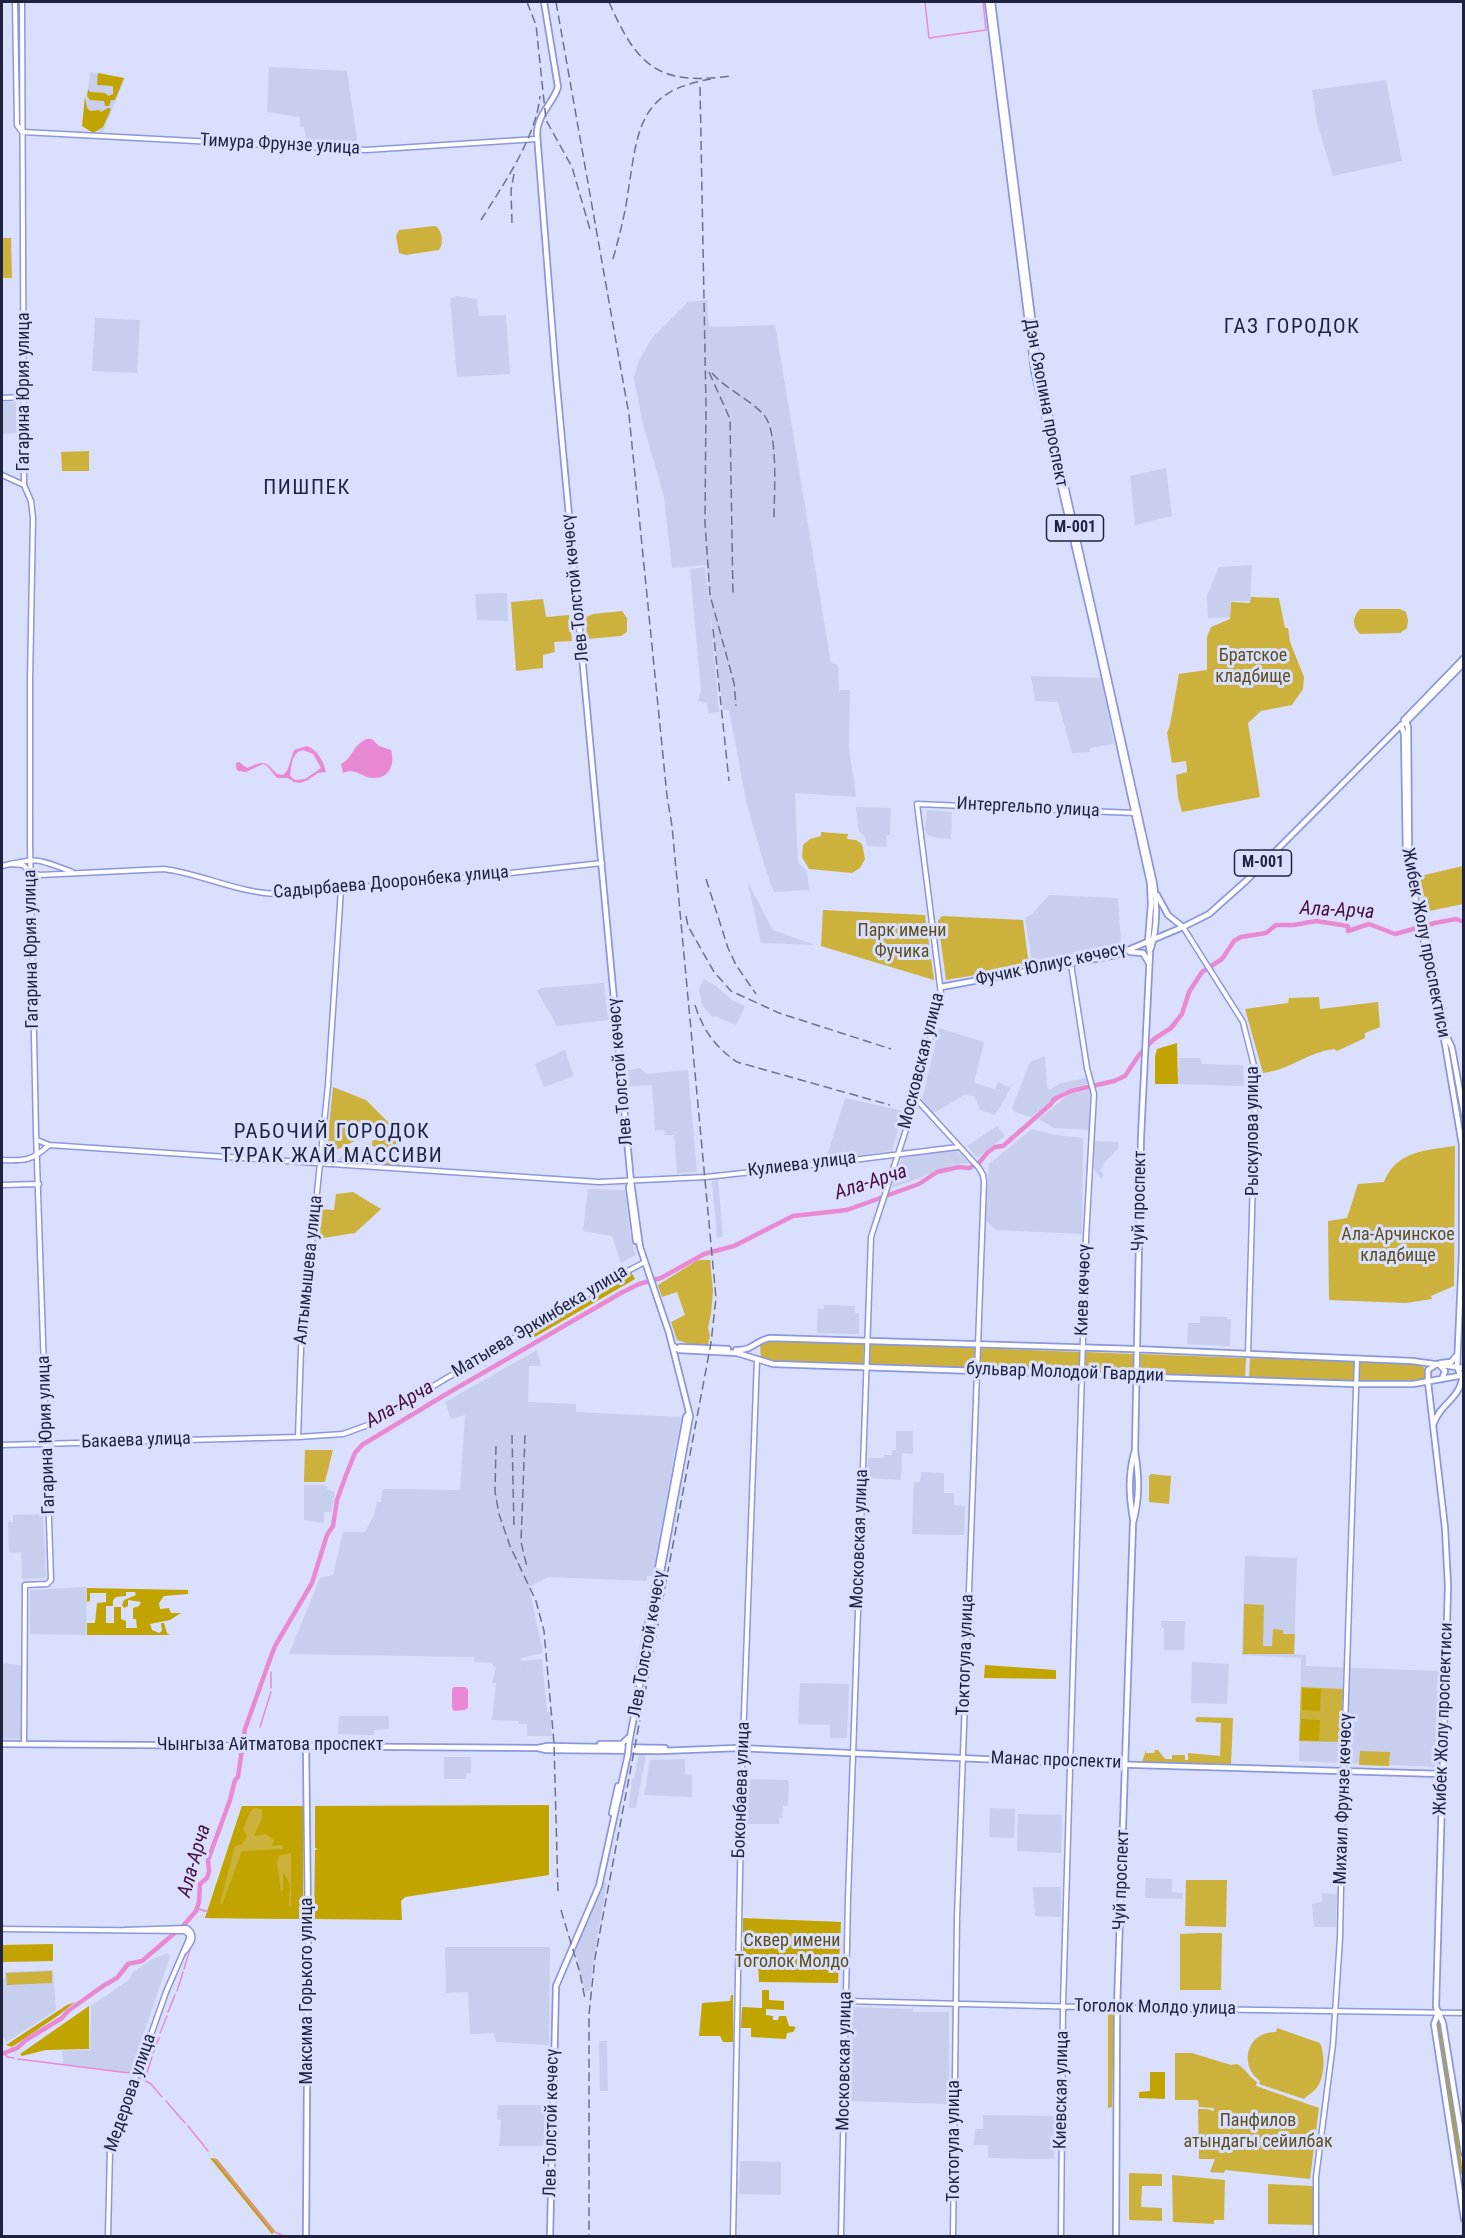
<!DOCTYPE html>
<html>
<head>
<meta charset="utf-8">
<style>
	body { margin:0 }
	#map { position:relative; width:1465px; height:2238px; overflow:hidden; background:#d9dffd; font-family:"Roboto Condensed",sans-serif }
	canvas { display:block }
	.frame { position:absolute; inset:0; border:3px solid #1f233f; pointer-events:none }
</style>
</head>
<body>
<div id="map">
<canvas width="1465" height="2238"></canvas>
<div class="frame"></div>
</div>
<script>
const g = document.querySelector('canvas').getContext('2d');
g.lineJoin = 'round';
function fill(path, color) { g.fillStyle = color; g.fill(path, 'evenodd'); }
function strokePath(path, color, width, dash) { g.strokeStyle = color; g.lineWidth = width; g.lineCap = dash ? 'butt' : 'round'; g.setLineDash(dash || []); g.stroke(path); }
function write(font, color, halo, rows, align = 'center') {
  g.font = font + ' "Roboto Condensed",sans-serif'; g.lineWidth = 6; g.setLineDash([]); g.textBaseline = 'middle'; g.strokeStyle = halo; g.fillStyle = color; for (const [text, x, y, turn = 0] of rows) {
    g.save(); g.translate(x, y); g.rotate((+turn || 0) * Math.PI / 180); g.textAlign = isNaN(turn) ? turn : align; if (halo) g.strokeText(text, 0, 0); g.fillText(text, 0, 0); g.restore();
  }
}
fill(new Path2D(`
	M269 67 347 71 358 146 307 143 304 127H300V117L267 112Z
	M90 72 125 78 103 132 92 131 84 125Z
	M1386 80 1402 161 1333 176 1317 123 1312 90Z
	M456 296 477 299 479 316 506 315 510 374 457 377 450 299Z
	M707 300 708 319 711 327 775 325 831 663 838 665 839 690H850L849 748 856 797 795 793 798 863 807 871 809 890 774 892 767 874 747 805 729 710H723L710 609 719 712 708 713 707 703 698 701 701 691 690 569 705 567 710 606 707 565 672 568 664 497 643 424 634 378 639 360 653 337 688 302Z
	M95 318 140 320 137 373 92 371Z
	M2 402H16L17 433 2 434Z
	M1166 468 1172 516 1135 525 1130 476Z
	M1252 565 1250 601H1230V617L1208 618 1207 595 1219 567Z
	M507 593 508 621 477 620 475 594Z
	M1031 676 1101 678 1114 744 1090 748V752L1072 753 1058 702 1035 701Z
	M856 807 891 808 890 835 886 836 887 847 867 846 864 835 859 832Z
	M927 810 952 812 951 839 937 838 928 835 925 830Z
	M748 883 773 930 815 945 761 943Z
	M1049 895 1118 898 1121 942 1114 946 1032 961 1025 918 1031 915Z
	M704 979 716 986 732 1000 745 1006 736 1025 715 1016 713 1018 702 1005 699 989Z
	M604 983 608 1020 557 1026 537 991 541 988Z
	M939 1028 984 1042 974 1083 995 1089 998 1082 1011 1088 995 1115 980 1110 974 1096 964 1095 932 1114 922 1100Z
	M565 1050 574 1076 544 1087 535 1064Z
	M1045 1056 1047 1088 1051 1089 1061 1083 1087 1078 1088 1084 1064 1091 1031 1117 1014 1112 1012 1108 1030 1062Z
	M1179 1058H1200L1202 1064 1243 1065 1244 1086 1178 1084Z
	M640 1068 646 1074 688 1070 697 1172 677 1173 674 1135H665L664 1130H655L652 1085 629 1086 628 1070Z
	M1090 1090 1089 1130 1054 1128 1039 1119 1069 1094Z
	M845 1098 903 1111 892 1151 826 1159Z
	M997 1126 1005 1136 977 1158 967 1146Z
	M1032 1129 1055 1135 1083 1138 1082 1234 996 1230 986 1221 989 1164Z
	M1095 1141 1118 1142V1149L1103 1164 1105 1166 1100 1170 1104 1175 1101 1178 1094 1169Z
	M370 1143 371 1164 338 1162V1158Z
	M957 1150 969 1163 953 1165 892 1188 902 1157Z
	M718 1180 723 1236 717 1238 712 1181Z
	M588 1189 625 1190 630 1235 636 1255 621 1263 612 1236 583 1231Z
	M824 1305 855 1306V1313H859V1334L817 1333 818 1309H824Z
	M1200 1316 1227 1317V1319H1231L1230 1346 1187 1344 1188 1323H1200Z
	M537 1350 541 1366H529L528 1402 576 1404V1412L681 1417 653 1576H647V1581H649L548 1577 529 1587 543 1653 521 1658 519 1704 521 1661 542 1659 547 1712H550L552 1736H527V1724H519L518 1721 492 1720 496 1683H492L496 1668 491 1663 474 1662V1657L289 1654 320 1578 333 1575 343 1532H365L374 1515 377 1502H381L383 1489 460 1490 465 1415 451 1419 445 1402Z
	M896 1431H913V1454L902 1453 901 1480 867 1478 868 1458H884V1455H892V1450H896Z
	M921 1472 944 1473V1493H954V1505L965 1506 964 1535 912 1534 914 1482H920Z
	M304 1485H323L328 1487 327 1489 335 1492 331 1512H324V1523L304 1520Z
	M43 1514 46 1578 22 1579 21 1552 10 1553 9 1551 8 1522H13V1515Z
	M1245 1556 1297 1558 1294 1654 1306 1655V1666L1441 1671 1439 1767 1299 1761 1301 1658 1242 1655Z
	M87 1587 86 1635 30 1634V1590Z
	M1161 1621H1185L1184 1650H1164V1628L1161 1627Z
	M1192 1662 1229 1664 1227 1704 1191 1703Z
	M2 1663 21 1665V1739H2Z
	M800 1683 849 1684 847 1738H830V1725L798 1724Z
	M339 1716H389V1729L374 1730V1735L338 1734Z
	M639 1753H646L645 1761 636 1808H629L632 1779H634Z
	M444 1757H471V1773H466V1779H444Z
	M685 1759V1774L692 1775V1797L644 1795 650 1760Z
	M748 1779 787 1780 789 1783 788 1806H783L782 1818H779V1824H747Z
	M990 1808 1015 1809 1014 1838 989 1837Z
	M1018 1814 1062 1815 1061 1853 1017 1851Z
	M1146 1878 1172 1879V1892L1183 1893V1899L1145 1898Z
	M603 1881 607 1883 593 1963 590 1991H585L575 1951Z
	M1033 1887H1061V1917L1035 1916Z
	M1322 1893 1337 1894 1336 1927H1314L1312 1904 1322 1902Z
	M445 1947H550L549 2045 496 2042 494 2033 470 2034 468 1992 446 1993Z
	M168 1953 170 1957 130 2073 63 2064 62 2051 90 2050 91 2006 130 1979 132 1973 152 1959Z
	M53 1970 56 2010 7 2042 2 2036V1979L5 1978V1972Z
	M852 2007 913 2009V2012H949V2104L848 2101Z
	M599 2041H607L608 2091H600Z
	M498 2105H548L546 2146H499L501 2120 497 2119Z
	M983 2115 1055 2116 1054 2159 988 2158V2145H974L975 2129H983Z
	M740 2161 781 2162V2195L739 2194Z`), '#c8ceee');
fill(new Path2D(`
	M434 226 437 227C442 232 444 244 439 250L406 255 399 253 396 236 399 230Z
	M2 238H11L12 278H2Z
	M89 451V471H62L61 452Z
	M1251 597 1279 598 1285 628H1288L1290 642 1304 677 1303 689 1292 705 1261 711 1248 723 1260 797 1182 812 1178 797 1176 775 1187 772 1186 761 1172 763 1167 733 1170 725 1179 674 1207 670V637L1211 627 1230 619 1231 602 1250 603Z
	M543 599 546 617 569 615 572 641 554 642 555 652 543 655V668L516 671 511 602Z
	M1360 609H1400L1406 612 1408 620 1407 628 1400 633 1360 634C1352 626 1352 617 1360 609Z
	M622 611 627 618V632L621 636 587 639 586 617 593 614Z
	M821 832 848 834 847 839 856 840 862 844 865 859 860 868 852 873 809 869 802 857 803 845 810 839 821 836Z
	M1463 866V904L1425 912 1416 877Z
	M823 910 925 915 934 980 821 946Z
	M942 916 1023 920 1029 966 946 980 938 921Z
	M1319 997 1320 1009 1378 1002 1380 1027 1365 1033V1038L1337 1051 1334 1049C1309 1052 1289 1070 1263 1073L1245 1009 1288 1003 1289 998Z
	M333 1087 366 1100 390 1124 326 1155Z
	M394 1131 397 1147H392L395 1162 400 1159 399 1166 375 1165 373 1163 375 1159 383 1156V1146L375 1148 372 1145V1141Z
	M1455 1146 1454 1286 1431 1296 1432 1299 1406 1303 1329 1300 1328 1221 1347 1218 1358 1184 1384 1182C1396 1151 1426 1150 1455 1146Z
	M353 1192 381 1209 355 1233 317 1239 319 1209 334 1210 336 1194Z
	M698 1260H710L713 1291 711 1314 708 1328 710 1336 708 1345 689 1344 677 1340 671 1322 685 1315 677 1292 662 1297 658 1285Z
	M769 1341 864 1344 863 1365 768 1362 761 1360 760 1345Z
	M869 1344 975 1348 974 1369 869 1365Z
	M979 1348 1080 1352V1373L978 1369Z
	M1086 1352 1135 1354 1134 1375 1085 1373Z
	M1141 1354 1246 1358 1245 1379 1141 1375Z
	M1250 1358 1355 1361V1382L1249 1379Z
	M1359 1362 1422 1365 1424 1368 1425 1378 1423 1380 1399 1384 1358 1383Z
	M305 1450H333L325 1482H304Z
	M1151 1474 1171 1476 1169 1504 1149 1502V1476Z
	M1244 1604 1264 1605 1263 1646H1272L1273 1629 1283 1630V1634H1295L1294 1654H1243Z
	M1301 1687 1343 1689 1341 1742 1299 1741Z
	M1197 1717 1233 1718 1231 1764 1142 1762 1146 1750V1753H1154L1155 1750H1158L1165 1759H1172V1755H1185V1760H1188V1753L1220 1756 1221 1723 1197 1722 1195 1720Z
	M1360 1751 1390 1752 1389 1766 1359 1765Z
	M242 1806H303V1919L205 1918Z
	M1186 1880H1227L1226 1927 1185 1926Z
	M1201 1933H1222L1221 1990H1180V1934Z
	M52 1971V1983L7 1985 6 1973Z
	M1108 2012 1114 2013 1112 2107 1108 2108Z
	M1277 2028 1320 2043C1325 2054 1325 2075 1318 2086 1315 2091 1308 2095 1304 2099L1259 2084 1260 2081C1238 2065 1247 2031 1276 2032Z
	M1175 2053H1192L1231 2065 1237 2064C1246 2069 1249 2077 1257 2082L1256 2086 1319 2108 1310 2179 1225 2170 1224 2173 1210 2172 1215 2159H1199L1198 2109H1207L1214 2111V2108L1199 2107 1198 2100H1175Z
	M1129 2173 1162 2174V2186H1142L1141 2207 1162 2208V2221L1129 2220Z
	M1172 2175 1225 2180 1224 2220H1214V2224L1173 2222Z
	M1268 2184 1313 2186 1314 2225 1268 2224Z`), '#ccb23d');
fill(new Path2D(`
	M98 73 124 78 115 100H111L109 106H105L104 101 90 100 87 96 88 89 90 92 105 93 108 96 113 94V86L97 85Z
	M85 96 87 108 90 111 99 110 101 112 108 108 111 109 103 127 93 133 82 126Z
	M1177 1043 1178 1084H1155V1056L1157 1049Z
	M631 1272 635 1279 533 1338 529 1332Z
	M87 1588 188 1590V1594L164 1596 159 1603 160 1609 169 1608 171 1613H181L170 1620 150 1624 152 1630 159 1633 162 1631 161 1623H164L167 1633 170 1635H87V1623H95L97 1603 106 1602V1593H90V1601L87 1602ZM126 1592H135L136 1595 124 1600 122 1605 124 1608 128 1606V1600L141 1602 139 1606 133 1608V1619H136L137 1628H126V1621L121 1619V1607H114V1623H106V1606H113V1600L116 1597 126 1596Z
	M985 1665 1056 1670V1679L984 1678Z
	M1302 1688 1321 1689 1320 1711 1302 1710Z
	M1301 1719 1320 1720 1319 1741 1300 1740Z
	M549 1805V1875L405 1897 401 1901 402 1920 314 1919 315 1850 318 1849 315 1848V1806Z
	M242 1806H303V1919L205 1918ZM254 1808 262 1809V1818L254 1836 266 1834 274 1840 272 1846 282 1845 283 1849 242 1851 222 1904H220L235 1846 241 1845 247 1836 243 1829 250 1812ZM291 1853V1907L289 1905 290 1884 285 1874H283V1890L281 1892 277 1863 279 1856Z
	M743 1918 841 1922 838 1983 759 1982 758 1961 743 1960Z
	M53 1944V1961L2 1962V1945Z
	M762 1990H769V2000L784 2001V2010L766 2009V2015L773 2016V2020H778L779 2016H786L789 2026 796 2027 793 2032 787 2033 786 2039 751 2037V2028H741L742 2007 762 2008Z
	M731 1995H733V2042H723L720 2036H699L702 2003 730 2001Z
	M75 2002 59 2015 12 2047 6 2045 67 2005Z
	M89 2006V2049L46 2050 22 2056 20 2054Z
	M1437 2023H1442L1463 2174 1458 2175Z
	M1150 2072H1165V2099L1139 2098V2092L1150 2091Z
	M210 2158 217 2159 275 2231 272 2234Z`), '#c1a400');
fill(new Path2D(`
	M367 739H372L379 746 391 750C395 763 390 778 375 778 362 779 357 767 343 773L341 764C353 758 353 744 367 739Z
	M307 746C317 749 324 762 326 772L318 773 308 780 300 783 294 782 288 778H277L267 766 263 764 246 772 238 771 236 768V763L239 762 247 768C264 761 264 760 277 774L283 775 287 771 294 750ZM303 750 313 754 321 768 305 779 295 780 290 776C292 765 291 753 303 750Z
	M454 1687H465L468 1689V1708L465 1710 454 1711 452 1708V1689Z`), '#ea89d3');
strokePath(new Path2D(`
	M925 2 929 38 986 30 983 2
	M1051 1104 1064 1095
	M271 1672V1688
	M260 1727 271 1692
	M197 1908 208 1912
	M184 1969 190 1949
	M177 1991 183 1972
	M168 2012 175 1995
	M160 2033 167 2016
	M153 2053 159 2038
	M5 2054 7 2057 14 2058
	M18 2059 129 2073
	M146 2076 152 2057
	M140 2078 143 2079
	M144 2080 151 2084 162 2097
	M166 2101 185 2123
	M188 2126 208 2151
	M215 2159 273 2231
	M275 2232 284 2236`), '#ea89d3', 1.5);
strokePath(new Path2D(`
	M2 2054 17 2048 26 2040 62 2018 68 2011 103 1986 117 1978 128 1964 142 1961 183 1926 196 1911 199 1902 200 1884 207 1878 209 1871 208 1860 230 1800 235 1780 238 1777 245 1729 269 1662 275 1646 312 1583 327 1535 333 1526 337 1500 346 1475 355 1453 362 1445 443 1396 621 1293 639 1284 661 1278 704 1254 734 1246 793 1216 847 1210 919 1184 937 1172 959 1167 969 1168 978 1164 988 1152 995 1147 1003 1146 1051 1104 1054 1099 1071 1091 1114 1081 1125 1076 1139 1055 1154 1039 1171 1028 1182 1014 1189 992 1202 972 1222 959 1234 941 1241 937 1266 933 1276 925H1294L1316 921 1348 926V931L1369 924 1395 934 1435 923 1456 919 1464 922`), '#ea89d3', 4.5);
const secondary = new Path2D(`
	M15 2 17 125 22 132
	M22 2 24 485 31 501 33 518 30 681V845L36 1132 51 1580 47 1584 25 1585 24 1744
	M23 132 366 150 537 139
	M2 398 24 397
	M2 475 24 485
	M10 864 23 865 31 873 40 875 164 869C203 874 240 894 281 894L474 877 602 863
	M2 866C37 857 39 859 72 872
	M1183 927 1243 1022 1256 1074 1248 1354
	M917 1100 979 1168 983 1175 984 1182 957 1917 953 2236
	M37 1140 49 1145 599 1182 706 1177 780 1169 958 1147
	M2 1160C24 1161 32 1161 49 1145
	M2 1185 39 1184
	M298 1437 301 1349 328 1085 341 889
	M2 1445 298 1437 343 1434 368 1425 616 1277 645 1262
	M2 1929 184 1931 189 1934V1939L166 1992 110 2151 108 2236
	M125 1930 187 1928C197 1936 191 1944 184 1952
	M846 2001 1123 2008 1464 2013
	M733 2236 742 1769 757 1359
	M841 2236 848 1898 871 1237 916 1099 941 994 917 804 1135 813
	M1061 2236 1063 2005 1070 1769 1086 1238 1094 1094 1087 1068 1071 964
	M1316 2236V2177L1333 2044 1340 1938 1343 1788 1357 1360`);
const primary = new Path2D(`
	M544 2 558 87C553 104 537 114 537 134L556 376 631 1182 640 1247 669 1333 690 1416 629 1743
	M988 2 1034 370 1095 633 1150 883 1151 904 1148 941 1150 952 1141 1137 1135 1451C1139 1476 1140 1497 1133 1523L1117 2007 1116 2236
	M992 2 1038 365 1154 884C1157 905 1157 928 1151 948
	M1405 719 1408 727 1409 853
	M1404 720 1464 658
	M1401 725 1404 734 1406 853 1445 1044 1462 1145V1254L1457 1367 1461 1376
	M1157 895 1168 915 1183 927
	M1426 932 1447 1037 1452 1048 1464 1114
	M1130 952 1143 953 1149 963
	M941 987 1116 955 1183 927 1209 914 1247 880 1401 725 1407 721 1464 663
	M631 1182 629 1187 636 1241
	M672 1345 679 1350 737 1353 773 1364 1356 1384H1413L1464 1375
	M680 1347 728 1349
	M736 1350C753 1351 756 1340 770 1338L1133 1349 1412 1361 1464 1368
	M1441 1363 1451 1362 1457 1355
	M1437 1364 1428 1370V1382L1445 1528 1448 1586 1436 2007 1443 2023 1464 2153
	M1439 1364 1445 1371 1442 1379
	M1434 1423C1441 1402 1459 1401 1463 1375
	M1133 1519C1129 1495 1128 1477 1134 1453
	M637 1683 686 1417 689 1413
	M2 1744 538 1748 547 1746 665 1748
	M600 1744H622L628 1738
	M538 1748 546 1750 660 1751 738 1748 1070 1763 1442 1774
	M612 1813 618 1786
	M1438 2013 1434 2024 1464 2219
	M306 2236 308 1923 306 1746
	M550 2236 556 1986 599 1886 628 1754`);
strokePath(secondary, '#8c97de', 7);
strokePath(primary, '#8c97de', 8);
strokePath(secondary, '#fff', 4);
strokePath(primary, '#fff', 4.5);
strokePath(new Path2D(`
	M527 2 536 25 546 120 572 167 591 233
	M556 2 629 415 667 796 672 826 716 1298 711 1343 595 1958 589 2014V2236
	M609 2C637 66 658 86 731 76
	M700 87 706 406 705 523 710 595 734 683 736 706
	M481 220C503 185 536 138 540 96
	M512 223 511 190 514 174
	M613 259C619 237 625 215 628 192 638 130 638 91 711 79
	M709 372 730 419 733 595
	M712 373C727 390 748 398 763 414 779 429 774 495 774 519
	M713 629 729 781
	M706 879 728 948 736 965 756 994
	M686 916 688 926 714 972 731 991 779 1013 891 1049
	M695 1005C703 1030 715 1047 737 1062L890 1105
	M512 1435 514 1528
	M525 1435 521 1542 527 1567
	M496 1446 495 1492 499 1514 510 1546 536 1601 544 1631 554 1743 558 1893
	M561 1910 580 1973 585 1999`), '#6c718e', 1.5, [9, 4.5]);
const primaryBridge = new Path2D(`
	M628 1754 629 1743`);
strokePath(primaryBridge, '#8c97de', 8, []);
strokePath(primaryBridge, '#fff', 4.5);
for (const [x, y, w] of [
	[1075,528,57],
	[1263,863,57]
]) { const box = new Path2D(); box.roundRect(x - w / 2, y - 13, w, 26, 4.5); g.fillStyle = '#d9dffd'; g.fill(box); strokePath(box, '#1f233f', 1.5); }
write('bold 16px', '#1f233f', null, [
	["M-001",1075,528],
	["М-001",1263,863]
]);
write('18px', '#1f233f', '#d9dffd', [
	["Тимура Фрунзе улица",280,145,3],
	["Гагарина Юрия улица",24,392,-90],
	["Дэн Сяопина проспект",1045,403,79],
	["Лев Толстой көчөсү",576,588,-96],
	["Интергельпо улица",1028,808,3],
	["Садырбаева Дооронбека улица",391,883,-5],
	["Жибек Жолу проспектиси",1425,943,79],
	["Гагарина Юрия улица",32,949,-91],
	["Фучик Юлиус көчөсү",1051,965,-12],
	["Московская улица",922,1061,-76],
	["Лев Толстой көчөсү",621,1072,-95],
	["Рыскулова улица",1253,1131,-90],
	["Кулиева улица",802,1165,-7],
	["Чуй проспект",1140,1201,-89],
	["Алтымышева улица",309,1270,-84],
	["Киев көчөсү",1084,1290,-88],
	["Матыева Эркинбека улица",540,1322,-31],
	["бульвар Молодой Гвардии",1065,1373,2],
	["Гагарина Юрия улица",47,1435,-92],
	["Бакаева улица",136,1441,-2],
	["Московская улица",860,1539,-88],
	["Лев Толстой көчөсү",648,1644,-80],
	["Токтогула улица",966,1655,-88],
	["Жибек Жолу проспектиси",1444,1719,-88],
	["Чынгыза Айтматова проспект",270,1745],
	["Манас проспекти",1056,1761,2],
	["Боконбаева улица",742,1790,-88],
	["Михаил Фрунзе көчөсү",1344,1799,-88],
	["Чуй проспект",1122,1880,-88],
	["Максима Горького улица",307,1991,-90],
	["Тоголок Молдо улица",1155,2008,1],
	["Московская улица",845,2061,-89],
	["Киевская улица",1062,2090,-89],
	["Медерова улица",131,2093,-71],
	["Лев Толстой көчөсү",552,2123,-89],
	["Токтогула улица",954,2141,-90]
]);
write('18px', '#5b501c', '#d9dffd', [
	["Братское",1253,656],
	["кладбище",1253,677],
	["Парк имени",902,931],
	["Фучика",902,952],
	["Ала-Арчинское",1398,1235],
	["кладбище",1398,1256],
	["Сквер имени",792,1941],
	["Тоголок Молдо",792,1962],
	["Панфилов",1258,2121],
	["атындагы сейилбак",1258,2142]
]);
write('italic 20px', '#4a0e3f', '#d9dffd', [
	["Ала-Арча",1337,911,3],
	["Ала-Арча",871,1183,-18],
	["Ала-Арча",400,1405,-30],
	["Ала-Арча",195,1861,-74]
]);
g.letterSpacing = '1.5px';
write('21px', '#1f233f', '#d9dffd', [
	["ГАЗ ГОРОДОК",1292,328],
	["ПИШПЕК",307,489],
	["РАБОЧИЙ ГОРОДОК",332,1133],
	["ТУРАК ЖАЙ МАССИВИ",332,1157]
]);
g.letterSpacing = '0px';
</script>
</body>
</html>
